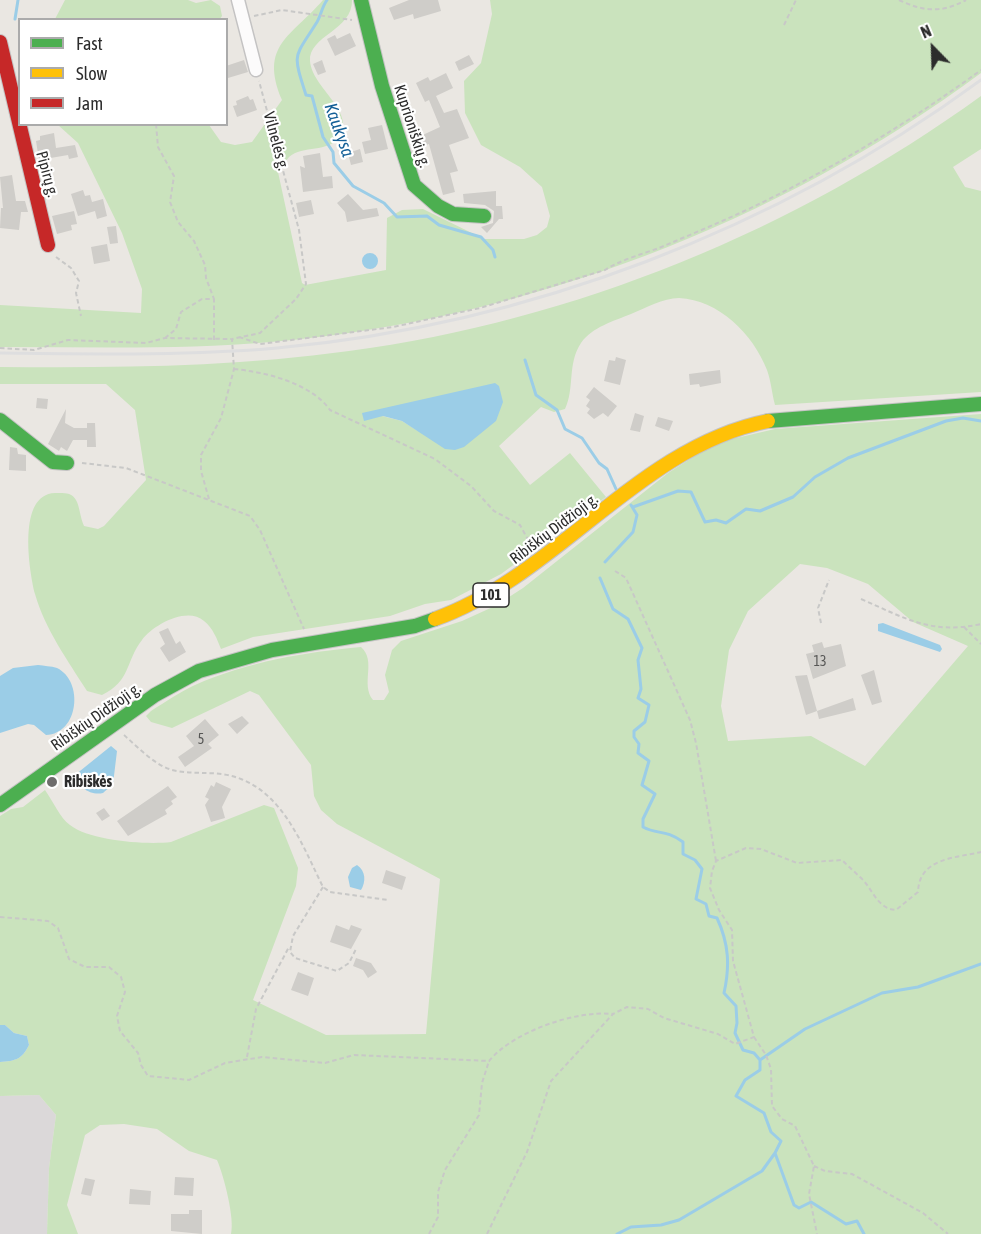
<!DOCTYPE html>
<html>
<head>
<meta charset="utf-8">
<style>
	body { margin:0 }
	#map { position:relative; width:981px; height:1234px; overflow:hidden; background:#eae7e2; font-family:"Asap Condensed",sans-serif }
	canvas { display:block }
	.legend { position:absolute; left:18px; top:18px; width:210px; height:108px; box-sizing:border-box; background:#fff; border:2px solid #ababab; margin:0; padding:8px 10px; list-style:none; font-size:18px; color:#2c2c2c }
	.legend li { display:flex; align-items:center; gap:12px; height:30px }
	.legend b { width:30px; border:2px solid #ababab }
	.north { position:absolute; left:903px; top:18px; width:60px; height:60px; -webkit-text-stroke:4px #fff; paint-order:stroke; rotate:337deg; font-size:16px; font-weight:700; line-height:24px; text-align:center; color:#2c2c2c }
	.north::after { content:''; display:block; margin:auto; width:21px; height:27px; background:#2c2c2c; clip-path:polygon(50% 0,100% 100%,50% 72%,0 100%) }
</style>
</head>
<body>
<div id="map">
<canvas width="981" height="1234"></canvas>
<ul class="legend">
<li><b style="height:8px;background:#4caf50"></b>Fast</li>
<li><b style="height:8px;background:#ffc107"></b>Slow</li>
<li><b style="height:8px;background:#c62828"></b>Jam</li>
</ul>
<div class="north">N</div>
</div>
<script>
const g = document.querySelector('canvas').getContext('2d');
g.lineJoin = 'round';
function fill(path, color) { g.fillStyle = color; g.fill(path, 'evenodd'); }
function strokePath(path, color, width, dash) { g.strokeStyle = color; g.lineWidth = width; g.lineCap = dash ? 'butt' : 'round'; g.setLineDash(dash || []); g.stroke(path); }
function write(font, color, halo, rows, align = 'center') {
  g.font = font + ' "Asap Condensed",sans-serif'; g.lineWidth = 4.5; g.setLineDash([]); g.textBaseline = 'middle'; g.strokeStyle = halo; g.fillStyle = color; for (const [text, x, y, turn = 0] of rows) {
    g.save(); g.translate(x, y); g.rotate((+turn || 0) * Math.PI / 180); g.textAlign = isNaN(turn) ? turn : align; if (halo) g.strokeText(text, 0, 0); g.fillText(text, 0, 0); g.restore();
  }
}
fill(new Path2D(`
	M39 1095 56 1115 49 1168 47 1234H0V1096Z`), '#dbd8d9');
fill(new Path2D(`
	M65 0H188L196 3 211 0 220 6 222 16 219 20 55 19Z
	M323 0H352C353 30 308 36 310 61 312 88 357 112 339 137 328 153 303 145 289 157 285 161 282 168 278 172L302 283 305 285 386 270 387 218 402 210 423 209 484 239H524L537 235 547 227 550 216 542 187 520 167 481 145 465 113 464 81 481 63 492 14 490 0H981V73C777 224 525 320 271 342 181 350 91 347 0 347V305L141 313 142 289 122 233 78 143 58 125H209L221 142 235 145 252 142 282 100C259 45 291 37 323 0Z
	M981 96V149L953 167 965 187 981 191V392L775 405C772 394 771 381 767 370 753 334 719 300 679 298 663 298 646 308 631 314 614 321 592 327 581 343 567 364 575 388 565 409L554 412 541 407 499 446 530 485 570 453 606 497 501 574 451 600 425 604 390 616 253 637 221 649C217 639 213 628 204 621 187 606 153 625 142 640 125 662 131 681 102 695L87 691C68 661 45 629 35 594 29 570 17 494 55 493 63 493 72 492 76 500 80 507 80 518 84 526L98 529 104 526 146 480 135 410 106 384H0V367C117 368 233 367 349 351 575 321 796 230 981 96ZM382 416 496 421 418 431 402 421Z
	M981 414V1234H231C235 1219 224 1176 217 1160L189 1151 157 1129 124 1124 100 1125 85 1135 67 1205 78 1234H47L49 1168 56 1115 39 1095 0 1096V1062C16 1061 22 1059 29 1045L27 1036 14 1033 5 1025H0V816L11 809 23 807 45 790C53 801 60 818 70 825 90 841 147 845 171 842L264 805 274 808 298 868 296 886 253 1000 326 1035 426 1034 440 879 337 824 321 810 314 796 311 765 259 695 250 691 172 728 151 722 146 716 151 711C165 702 180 692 195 685 247 662 305 652 361 647 377 661 360 684 373 700H384L389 692 385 675 392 650 401 641 462 621 495 606 523 588 668 473 703 451 732 439 775 429ZM800 564 827 568 868 584 913 622 968 646 865 766 811 736 728 741 721 706 729 650 748 611Z`), '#cae3bd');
fill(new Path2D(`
	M362 261a8 8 0 1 1 16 0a8 8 0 1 1-16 0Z
	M495 383 499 386 503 402 496 421 464 447 455 450 445 449 402 421 383 416 364 421 362 413Z
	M883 623 940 645 942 649 940 652 878 631V624Z
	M38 665C44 666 51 666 57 668 84 681 79 734 46 735L34 725 28 724 0 733V676L13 668Z
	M111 746 117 751 113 784 103 793C91 796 77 787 75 775Z
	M357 865C366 871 366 882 361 890L350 887 348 877 352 868Z
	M0 1025H5L14 1033 27 1036 29 1045C22 1059 16 1061 0 1062Z`), '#9bcde7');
strokePath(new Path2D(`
	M327 0C322 7 321 15 317 22 294 59 292 51 306 95L312 96 323 137 333 152 334 163 353 186 384 203 397 217 427 216 439 225 481 237 493 250 495 257
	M15 19 18 0
	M525 360 536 395 557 410 565 429 582 438 599 463 607 469 616 489
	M633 507 678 491 691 492 705 522 716 520 726 523 746 509 760 511 793 497 815 477 848 458 946 421 963 418 981 421
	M605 562 633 532 637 515 631 505
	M600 578 613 609 628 619 642 648 638 660 641 689 638 698 649 705 645 722 634 731V737L639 744 638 753 649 761 642 785 655 794 643 819V827C658 835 665 829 683 842V854L695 860 702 869 696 899 706 904 709 916 717 918C729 944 730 966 724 993L736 1006 737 1023 735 1033 743 1050 754 1053 760 1060V1070L745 1080 736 1096 764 1113 771 1132 781 1141 775 1153 794 1205 799 1208 811 1202 846 1224 857 1221 864 1234
	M760 1060 805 1029 882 993 918 987 981 964
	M617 1234 631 1227 661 1225 679 1220 762 1171 775 1153`), '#9bcde7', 3);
fill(new Path2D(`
	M409 0H438L441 11 414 19 413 14 394 20 389 8Z
	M350 33 356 46 335 56 327 39 335 35 337 39Z
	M469 55 474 64 459 71 455 62Z
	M244 60 248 72 228 78 226 66Z
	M322 60 326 72 318 75 313 64Z
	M446 73 453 88 436 96 444 113 457 109 469 138 449 145 458 171 450 173 455 192 443 195 429 144 418 148 414 139 440 127 429 100 425 102 416 83 428 77 430 81Z
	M248 96 250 100 253 99 257 110 237 117 233 106 237 105 236 101Z
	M382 125 388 149 365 154 362 142 371 140 368 128Z
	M54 133 56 148 75 145 78 157 69 159 68 155 39 160 36 141 40 140V136Z
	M360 149 363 162 351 165 348 153Z
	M320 153 323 177 332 176 333 188 303 192 300 166 305 168 303 156Z
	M12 175 16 201H25L28 212H21L19 230 0 228 1 208H3L0 177Z
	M83 190 85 196 90 195 92 202 103 199 107 216 97 219 95 211 78 216 71 194Z
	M496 191V206H502L503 219H499L487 233 481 227 493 223 494 211 485 205 464 203 463 194Z
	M348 194 363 210 377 208 379 216 347 222 345 212 337 203Z
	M311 200 314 214 299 217 296 203Z
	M74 211 77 224 71 225 72 230 57 234 52 216Z
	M116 226 118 243 110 244 107 227Z
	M107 244 110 261 94 264 91 247Z
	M616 357 626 360 620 385 604 381 609 360 615 361Z
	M720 370 721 383 700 387 699 384 690 385 689 374Z
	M594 387 617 406 608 417 603 413 594 419 587 413 590 409 586 406 590 400 586 397Z
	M37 398 48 399 47 409 36 408Z
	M66 409 65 423 74 428H87V423H95L96 447H87V440H73L67 451 61 447 59 451 48 444Z
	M635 413 644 416 640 432 630 430Z
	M658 417 673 421 669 431 655 426Z
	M10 447 17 448 18 454 26 455V471L9 470Z
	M168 628 176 644 180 641 186 652 169 662 160 648 165 644 159 632Z
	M822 642 824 648 841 644 846 666 813 679 806 654 814 652 812 645Z
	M874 670 882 702 872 705 861 675Z
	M807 675 817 711 853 698 856 710 819 719 817 711 806 715 795 676Z
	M242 716 249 723 237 734 228 724Z
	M205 719 219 735 208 744 212 748 185 767 178 757 194 746 186 736Z
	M216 782 231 789 222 807 225 818 211 822 205 805 209 799 205 797 211 785 214 787Z
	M168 786 177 797 171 801 173 804 165 810 167 814 128 836 117 821Z
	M104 808 110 816 102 821 96 813Z
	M386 870 406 877 402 890 382 883Z
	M336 925 349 930 351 925 362 929 351 949 330 942Z
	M356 958 371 963 377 972 368 978 363 970 353 966Z
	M298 972 314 978 308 996 291 990Z
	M175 1177 194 1178 193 1196 174 1195Z
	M85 1178 95 1180 91 1196 81 1194Z
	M130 1189 151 1191 150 1205 129 1204Z
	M189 1210H202V1234L171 1231V1214H189Z`), '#cfcdc9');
const street = new Path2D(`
	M238 0 256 70`);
const fast = new Path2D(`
	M361 0 382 86 414 185 438 206 453 214 484 216
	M0 420 53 462 67 463
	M768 421 981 404
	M0 805 155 695 199 671 272 650 415 626 435 619`);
const slow = new Path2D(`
	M435 619C558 575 638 447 768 421`);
const jam = new Path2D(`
	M0 42 48 245`);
strokePath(street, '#c4c3c3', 15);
strokePath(fast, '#c4c3c3', 16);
strokePath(slow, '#c4c3c3', 16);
strokePath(jam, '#c4c3c3', 16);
strokePath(new Path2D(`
	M899 0C924 12 942 13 966 0
	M254 16 282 10 352 20
	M784 25 796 0
	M156 124 158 147 174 176 170 202 178 222 194 241 205 265 206 278 214 299H202L181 312 176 329 165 338
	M56 257 71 268 79 281 76 293 81 316
	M239 337 260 344 393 327 480 308 605 270C618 261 642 254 659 248 692 234 726 220 759 204 837 166 911 121 981 70
	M214 340V299
	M0 348 34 350 68 340 146 343 165 338 231 339
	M234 369C265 372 311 383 330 410L435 459 471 486 494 511 520 525 532 547
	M82 463 126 468 250 516 260 530 304 629
	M209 499 201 471V455L221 418 234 369 232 339 260 333 296 299 306 284 299 230 259 81
	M615 571 626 578 690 720 696 743 716 861
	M861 599C905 618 931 635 981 624
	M821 623 818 608 829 580
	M964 627 981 644
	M124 735C140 749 157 768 177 771 199 775 219 770 241 779 285 796 304 849 323 887L330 892 388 900
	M323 887 293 936 290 952 295 958 337 971 349 963 356 949
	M0 917 48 921 58 928 69 959 85 967H109L121 977 125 992 117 1016 120 1031 138 1053 141 1065 148 1076 189 1080 225 1063 262 1057 325 1063 354 1055 489 1061C513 1032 575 1010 613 1014
	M754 1037 766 1055 771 1069 772 1106 782 1119 795 1126 814 1166 809 1194 817 1234
	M247 1057 256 1009 289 947
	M814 1166 825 1171 852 1174 923 1213 948 1234
	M429 1234 438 1217V1192L445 1170 479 1115 482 1083 489 1061
	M487 1234 527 1152 551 1081 613 1014 627 1007 648 1009 664 1018 718 1034 735 1044 754 1037 733 961 732 930 719 910 710 888 712 871 716 861 746 848 761 849 797 863 842 860C849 867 857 874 864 881 874 893 879 909 896 910L918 892C919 858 955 858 981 852`), '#c8c8c7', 2, [4.5, 3]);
strokePath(street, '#fcfbfb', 12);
strokePath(fast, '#4caf50', 14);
strokePath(slow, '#ffc107', 14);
strokePath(jam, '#c62828', 14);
strokePath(new Path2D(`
	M0 353C92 354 185 356 277 348 528 325 778 229 981 80`), '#dededf', 3);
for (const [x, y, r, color] of [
	[52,782,6,"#6e6d6c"]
]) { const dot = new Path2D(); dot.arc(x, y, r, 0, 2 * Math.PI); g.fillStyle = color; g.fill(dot); strokePath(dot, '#fff', 2); }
write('14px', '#565655', null, [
	["13",820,662],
	["5",201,740]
]);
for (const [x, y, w] of [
	[491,595,36]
]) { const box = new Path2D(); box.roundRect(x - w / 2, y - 12, w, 24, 4.5); g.fillStyle = '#fff'; g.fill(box); strokePath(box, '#2c2c2c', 1.5); }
write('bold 15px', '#2c2c2c', null, [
	["101",491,595]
]);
write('16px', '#2c2c2c', '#fff', [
	["Kuprioniškių g.",412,126,72],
	["Vilnelės g.",276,141,75],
	["Pipirų g.",47,174,75],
	["Ribiškių Didžioji g.",554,529,-37],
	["Ribiškių Didžioji g.",96,717,-35]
]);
write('bold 16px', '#2c2c2c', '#fff', [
	["Ribiškės",64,782]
], 'left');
write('italic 18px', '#156097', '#fff', [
	["Kaukysa",339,130,70]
]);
</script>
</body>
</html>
